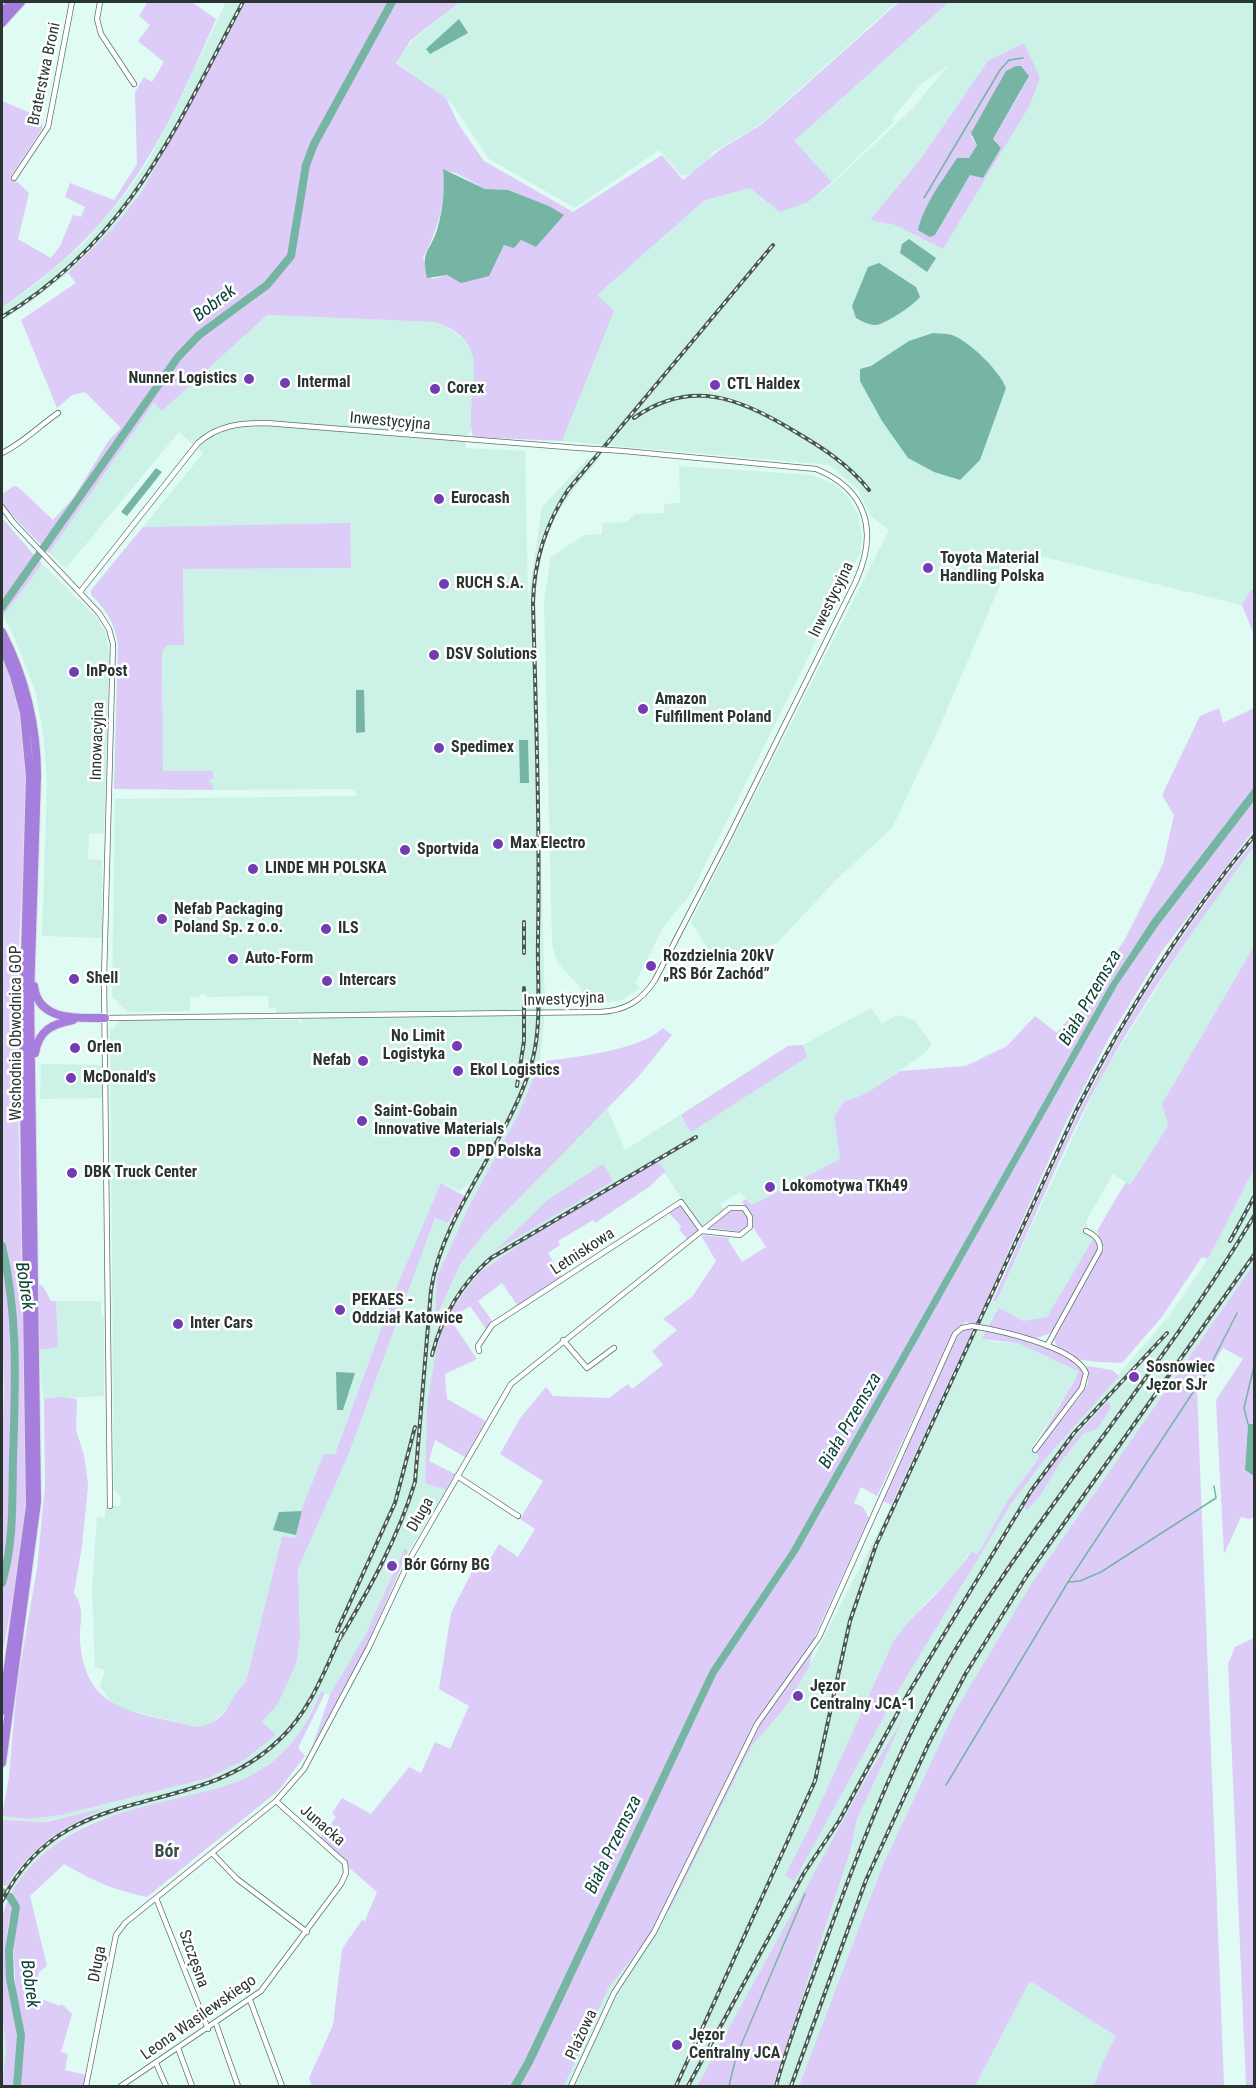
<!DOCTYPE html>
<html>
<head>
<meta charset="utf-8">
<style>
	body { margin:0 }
	#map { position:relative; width:1256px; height:2088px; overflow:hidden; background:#dffbf3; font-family:"Roboto Condensed",sans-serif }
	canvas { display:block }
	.frame { position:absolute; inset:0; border:3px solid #2a3532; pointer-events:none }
</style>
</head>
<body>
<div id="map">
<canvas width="1256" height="2088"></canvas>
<div class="frame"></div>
</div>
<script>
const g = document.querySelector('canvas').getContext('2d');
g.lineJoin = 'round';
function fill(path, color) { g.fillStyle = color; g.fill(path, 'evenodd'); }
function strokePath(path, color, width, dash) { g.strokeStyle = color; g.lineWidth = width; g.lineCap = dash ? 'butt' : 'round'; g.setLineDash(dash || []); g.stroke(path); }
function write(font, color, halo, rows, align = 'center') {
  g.font = font + ' "Roboto Condensed",sans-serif'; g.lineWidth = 5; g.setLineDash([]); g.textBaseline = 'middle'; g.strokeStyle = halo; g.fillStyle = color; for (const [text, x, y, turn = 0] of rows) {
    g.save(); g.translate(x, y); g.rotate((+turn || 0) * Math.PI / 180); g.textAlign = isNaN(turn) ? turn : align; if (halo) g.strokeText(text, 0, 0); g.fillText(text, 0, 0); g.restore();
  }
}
fill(new Path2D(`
	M226 2H246L141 193 113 228 68 273 31 302 2 320V307L35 285 83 244 131 187 150 158 184 91Z
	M460 2H897L758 126 712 153 702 169 682 176 659 150 575 208 489 159 451 102 397 62 412 41Z
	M949 2H1254V588L1250 591 1242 605 1015 550 936 735 892 828 837 879 777 943 718 965 691 922 889 530 871 516 858 489 829 465 562 441 613 311 597 295 705 200 750 187 756 192 808 202 833 183 912 109 949 65 921 84 892 119 894 122 832 182 793 141ZM1040 78 1030 105 943 249 895 225 870 220 923 156Z
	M267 315 435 322 444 325 469 343 475 356 472 430 466 436V448L525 451 528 599 542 507 588 458H600L577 485 556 515 544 543 534 589 545 1009 540 1062 518 1115 469 1206 437 1277 435 1318 461 1263 483 1235 607 1108 625 1150 788 1046 803 1045 871 1008 882 1024 897 1015 914 1020 932 1044 925 1053 865 1094 843 1102 834 1118 840 1159 752 1205 740 1192 720 1204 723 1210 700 1227 657 1161 454 1306 436 1352 427 1404 425 1483 446 1490 408 1552 366 1647 338 1698 321 1691 299 1735 281 1754 258 1772 222 1788 97 1820 82 1827 63 1838 37 1859 12 1892 6 1887 36 1849 73 1823 100 1810 34 1823 2 1820V1816L29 1819 61 1815 209 1778 246 1759 276 1735 261 1722 278 1704 296 1664 300 1639 298 1569 349 1453 435 1218 449 1223 466 1197 486 1155 472 1181 459 1191 442 1183 397 1286 335 1454 324 1455 303 1505 296 1539 282 1536 246 1682 234 1702 209 1725 197 1727 115 1707 100 1687 105 1670 95 1667 92 1589 97 1517 105 1518 106 1506H120L121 1498 114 1489 110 1031 121 1020H299V1023H303L300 1018H276V1008H269L268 996 207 997 206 994H200L199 998 190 997V1011L128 1012 112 997 115 799 356 796 355 789 213 790V783H209V779L213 771H163L162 651 168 645 184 644 183 569 350 568V524L143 527 203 453 179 432 66 568 49 553 154 403 163 410Z
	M679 466 812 475 834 484 848 497 858 514 862 538 860 553 690 895 663 927 635 983 640 988 622 1000 584 1006 581 988 557 962 552 944 544 601 551 557 584 535 602 534V523L627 522 635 514 664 513V504L680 503Z
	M42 564 94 615 105 631 109 652 104 833 89 834 88 859 102 860V938L42 936 47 786 44 740 36 693 13 634 3 616Z
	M1254 846V946L1162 1104 1168 1126 1130 1185 1113 1174 1086 1221 1088 1229 1085 1234 1093 1239 1047 1317 1023 1321 992 1317 982 1339 993 1342 1018 1343 1074 1367 1078 1371 1076 1378 1033 1446 1039 1458 1007 1501 981 1549 977 1554 970 1552 953 1577 927 1601 893 1642 808 1831 818 1836 897 1693 1011 1504 1042 1463 1169 1316 1208 1259 1254 1169V1264L1033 1581 955 1711 882 1867 799 2086H773L850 1852 857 1819 897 1728 697 2086H564L608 1989 671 1908 751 1747 786 1706 810 1665 885 1518 987 1298 996 1302 1101 1077 1209 905Z
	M41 1064 102 1065V1098L40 1099Z
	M56 1301H101V1314L104 1317V1396L43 1399 39 1350 58 1347Z
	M1030 1981 1117 2036 1103 2061 1094 2086H975Z
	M2 2010 6 2050 2 2086Z`), '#ccf2e7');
fill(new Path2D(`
	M148 2H192L216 19C160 147 122 227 2 307V101L42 118V129L11 176 29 193 18 239 51 258 60 246 73 215 81 217 85 207 65 197 70 183 114 200 137 164 135 92 144 77 152 82 164 62 138 41 150 25 139 16Z
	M246 2H460L411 40 396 63 446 98 459 125 484 161 573 212 662 155 683 180 721 149 761 125 899 2H949L794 141 832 182 808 202 780 212 750 188 705 200 597 295 614 311 562 441 473 437C463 390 499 343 435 322L267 315 162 411 154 403 49 553 4 507 2 494 14 486 18 487 53 520 74 497 109 440 121 428 85 392 72 395 57 408 21 320 76 283 68 273 113 228 141 193ZM444 170 456 173 485 189 508 190 549 206 542 240 536 247 521 240 504 245 493 264 432 279 423 258C438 229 446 203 444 170Z
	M1024 43 1040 78 1030 105 943 249 895 225 870 220 923 156 988 61ZM1027 81 993 139 1001 148 983 177 970 175 935 235 934 196 957 158H969L977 145 971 137Z
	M2 518 42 564 3 616 2 614Z
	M350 523 351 568 183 569 184 645H168L162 651 163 771H213V779L209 780 210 783H213V790L114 789 118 645C115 624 106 609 91 595V590L143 527Z
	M1254 588V635L1242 605 1250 591Z
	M2 656C44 740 19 886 18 980 16 1157 26 1334 26 1512L20 1560 2 1656V1444L4 1392 2 1321Z
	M1219 708 1223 723 1254 708V787L1151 921 1109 986 790 1551 710 1670 524 2062 510 2086H312L309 2078 333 2025 342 1949 362 1920 365 1921 377 1892 318 1841 336 1817 332 1813 342 1798 371 1814 409 1767 421 1773 435 1742 450 1749 469 1706 439 1689 451 1613 480 1556 489 1561 499 1544 518 1557 535 1529 520 1519 543 1481 500 1454 521 1417 546 1387 553 1396 609 1398 628 1384 632 1389 663 1365 652 1351 677 1330 663 1319 692 1297 716 1261 701 1235 730 1238 728 1240 742 1262 766 1247 753 1227V1215L742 1202 746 1199 752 1205 840 1159 834 1117 843 1102 865 1094 900 1071 966 1066 1007 1046 1035 1016 1057 1033 1074 1012 1078 1014 1125 939 1163 864 1174 815 1162 795 1200 716Z
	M1254 801V830L1162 951 1109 1038 1065 1124 976 1324 965 1322 953 1333 877 1496 861 1487 854 1503 863 1507 869 1518 815 1636 810 1665 786 1706 751 1747 671 1908 608 1989 564 2086H520L716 1675 798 1552 1118 984 1158 926Z
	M1254 841V846C1200 920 1146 997 1101 1078 1061 1150 1031 1228 996 1302L993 1300C1026 1228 1056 1155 1093 1085 1138 998 1192 917 1254 841Z
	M1254 946V1169L1208 1259 1202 1257 1161 1318 1122 1363C1102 1362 1063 1364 1054 1340L1104 1248 1097 1231 1126 1182 1130 1185 1168 1126 1162 1104Z
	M663 1028 672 1035 639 1076 483 1235 461 1263 435 1319 437 1277 469 1206 518 1115 540 1062C573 1057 640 1051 663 1028Z
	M803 1045 807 1057 691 1132 681 1115 788 1046Z
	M657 1161 666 1171 649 1187 595 1223 593 1220 558 1241 560 1245 548 1253 564 1280 520 1309 502 1283 478 1301 493 1322 486 1329 470 1306 450 1319 477 1359 445 1374 447 1399 486 1421 465 1457 435 1440 429 1461 455 1474 446 1490 425 1483 427 1404 436 1352 444 1324 454 1306 479 1273 529 1238Z
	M603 1164 613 1181 496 1250 549 1199Z
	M441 1183 466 1197 448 1223 435 1218 349 1453 298 1569 300 1639 296 1664 278 1704 262 1722 276 1735 246 1759 209 1778 61 1815 29 1819 2 1816 9 1777 17 1685 37 1568 45 1486 44 1399 62 1397 77 1399 76 1430 84 1455 88 1485 82 1546 74 1593C86 1612 79 1620 80 1641 85 1715 140 1712 197 1727 230 1722 228 1698 246 1682L282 1536 296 1538 303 1505 324 1454H335L397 1286Z
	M680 1204 700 1230 687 1239 679 1229 681 1226 668 1212Z
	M732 1210 743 1211 748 1219 747 1226 738 1233 736 1231 710 1228Z
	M1093 1239 1099 1248 1051 1333 1034 1339 988 1326 999 1308 1023 1321 1047 1317Z
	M1254 1264V1424H1248L1245 1470 1254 1476V1517L1249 1519 1241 1517 1224 1554 1216 1400 1243 1359 1223 1348 1197 1390 1224 2086H1094L1103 2061 1116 2036 1030 1981 975 2086H799L882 1867 955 1711 1033 1581Z
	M39 1285 43 1286 51 1301H56L58 1347 39 1350Z
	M965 1329H973L891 1505 881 1500 954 1339Z
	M986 1331C1011 1335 1073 1351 1084 1374L1083 1383 1034 1448 1076 1378 1078 1371 1018 1343 982 1339Z
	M1087 1366 1112 1370 1119 1376 1042 1463 1011 1504 897 1693 794 1881 785 1875 808 1831 893 1642C916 1609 950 1586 971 1552L977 1554 981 1549 1007 1501 1039 1458 1036 1452 1082 1394 1088 1383Z
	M1108 1401 1111 1408 1097 1429 1083 1434 1060 1463 1040 1496 1027 1510 1024 1506 1066 1447Z
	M405 1548 408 1552 366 1647 312 1747 330 1695 366 1634Z
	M1254 1638V2086H1246L1228 1664 1235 1647Z
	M321 1691 325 1693 298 1748 305 1756 279 1790 147 1897C116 1891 91 1880 64 1864L30 1896 47 1966 39 1972 33 1996 60 2006 62 2004 72 2014 61 2052 68 2054 65 2070 86 2075 83 2086H2L6 2050 2 2011V1916L8 1899C15 1907 10 1917 8 1927 4 1949 6 1973 10 1995L16 1996 13 1940 20 1909 12 1892C51 1827 118 1812 187 1796 223 1788 255 1779 282 1753 301 1735 311 1715 321 1691Z
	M903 1719 857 1819 850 1852 773 2086H697L867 1777Z
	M105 1808C65 1825 30 1847 7 1886L2 1885V1820L45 1822Z`), '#dcccf7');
fill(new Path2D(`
	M459 19 468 33 430 54 426 49Z
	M1016 66H1021L1029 76 993 139 1001 148 983 178 970 175 935 235 930 237 918 230C924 204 943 180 957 158H969L977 145 971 133 1006 71Z
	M443 169 485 189 508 190 549 206 564 215 536 247 521 240 514 248 504 245 489 276 461 283 447 275 427 278C421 249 429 254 437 230 443 209 445 190 443 169Z
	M909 239 936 258 927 272 900 253 902 244Z
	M879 263 916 287 920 297C912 306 891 320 880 324 872 327 863 322 856 318L852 306 868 267Z
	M933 333C939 334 946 333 952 335 969 341 1000 371 1006 388L980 460 960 480 934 472 908 458 882 421 860 381V369L871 366 909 341Z
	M156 468 162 472 127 516 121 512Z
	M356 690H364L365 732 356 733Z
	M519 740H528L529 783H520Z
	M1254 787V801L1158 926 1118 984 798 1552 716 1675 533 2063 520 2086H510L524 2062 710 1670 790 1551 1109 986 1151 921Z
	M336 1372 355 1373 343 1410H337Z
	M1248 1424H1254V1476L1245 1470Z
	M302 1511 296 1535 273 1530 279 1512Z`), '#76b5a4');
strokePath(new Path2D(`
	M924 198 1000 70 1009 60 1023 58
	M1248 1424 1244 1408 1254 1366
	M1069 1582 1080 1581 1101 1572 1216 1498 1214 1486
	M946 1785 1068 1582 1209 1368 1237 1313
	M729 2086 736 2057 805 1894`), '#76b5a4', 1.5);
strokePath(new Path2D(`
	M2 607 178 357 199 335 267 285 291 256 306 165 314 144 392 2
	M2 1246C19 1318 15 1387 13 1460 12 1502 14 1543 2 1583
	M2 1892 10 1897 16 1907 9 1950 10 1979 21 2035 17 2086`), '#76b5a4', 8);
const minor = new Path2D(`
	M100 2 97 19 101 34 134 84
	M14 178 48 127 72 2
	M2 453C23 443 39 426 58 413
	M2 507 13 522 99 613 109 629 113 644 104 978 110 1506
	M80 592 198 443C218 425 241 423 266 423L579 448
	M105 1018 599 1012C624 1011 641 1002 655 980L729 837 856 581C878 532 868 490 816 469L624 451
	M989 1329C1013 1334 1076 1349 1086 1373L1082 1388 1035 1450
	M563 1340 587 1368 614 1348
	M1047 1346 1100 1250C1101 1240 1095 1235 1086 1231
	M479 1351 478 1346 492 1325 681 1202 702 1231
	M457 1476 518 1516
	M212 1853 237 1879 307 1932
	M156 1898 208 2029
	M250 2000 282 2086
	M216 2024 238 2086
	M178 2048 192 2086
	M156 2063 166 2086
	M86 2086 116 1935 125 1923 276 1801 304 1769 369 1647 412 1555 511 1384 730 1208H744L750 1217V1227L740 1235 702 1231
	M121 2086 261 1991 341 1884 346 1873 345 1863 276 1801
	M571 2086 614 1993 654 1932 757 1724 819 1637 955 1334 962 1328 972 1326`);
const motorway = new Path2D(`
	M2 12 12 2
	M2 23 21 2
	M2 632C25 677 37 725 37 776L30 996 37 1502 2 1763
	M2 646 14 676 24 713 30 776 23 1030 30 1506 2 1711
	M34 986C38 1022 79 1018 105 1018
	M35 1053C39 1030 52 1024 73 1020`);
strokePath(minor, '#5a736c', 6);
strokePath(motorway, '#dddfde', 10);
strokePath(minor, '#fff', 4.5);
strokePath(motorway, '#a67ede', 8);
const rail = new Path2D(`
	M2 317C129 240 176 127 243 2
	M634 418C691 378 740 398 794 431 823 448 848 464 869 490
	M524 922V953
	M517 1086 524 1041V988
	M1230 1241 1254 1197
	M432 1355C442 1316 461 1284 491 1258L696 1137
	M337 1631 395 1503 415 1427
	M339 1640C369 1590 398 1538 415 1482L431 1290C442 1212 514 1135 533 1058 542 1021 537 978 538 940 540 827 536 715 533 603 534 561 545 525 568 490L773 245
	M2 1901C66 1775 194 1824 280 1739 310 1711 325 1670 342 1633
	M676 2086 815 1781 850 1621 876 1545 1077 1109C1127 1010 1184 921 1254 836
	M688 2086 804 1873 839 1821 909 1692 1031 1491 1074 1433 1167 1333
	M776 2086C790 2035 810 1985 828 1935 865 1833 904 1734 960 1642 1051 1495 1166 1364 1254 1216
	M791 2086 866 1880 929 1743 966 1673 1026 1577 1254 1255`);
strokePath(rail, '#4a5854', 4);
strokePath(rail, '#fff', 1.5, [4.5]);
const minorBridge = new Path2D(`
	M579 448 624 451
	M972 1326 989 1329`);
strokePath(minorBridge, '#5a736c', 6, []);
strokePath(minorBridge, '#fff', 4.5);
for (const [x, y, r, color] of [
	[249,379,6,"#743cb2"],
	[285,383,6,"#743cb2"],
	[715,385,6,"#743cb2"],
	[435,389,6,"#743cb2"],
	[439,499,6,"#743cb2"],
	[928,568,6,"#743cb2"],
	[444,584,6,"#743cb2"],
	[434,655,6,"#743cb2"],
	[74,672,6,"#743cb2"],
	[643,709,6,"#743cb2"],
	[439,748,6,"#743cb2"],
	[498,844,6,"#743cb2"],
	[405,850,6,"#743cb2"],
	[253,869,6,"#743cb2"],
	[162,919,6,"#743cb2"],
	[326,929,6,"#743cb2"],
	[233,959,6,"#743cb2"],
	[651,966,6,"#743cb2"],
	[74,979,6,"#743cb2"],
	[327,981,6,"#743cb2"],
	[457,1046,6,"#743cb2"],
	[75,1048,6,"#743cb2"],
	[363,1061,6,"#743cb2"],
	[458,1071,6,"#743cb2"],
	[71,1078,6,"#743cb2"],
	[362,1121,6,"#743cb2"],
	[455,1152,6,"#743cb2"],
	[72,1173,6,"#743cb2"],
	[770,1187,6,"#743cb2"],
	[340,1310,6,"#743cb2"],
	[178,1324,6,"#743cb2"],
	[1134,1377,6,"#743cb2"],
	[392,1566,6,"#743cb2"],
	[798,1696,6,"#743cb2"],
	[677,2045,6,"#743cb2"]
]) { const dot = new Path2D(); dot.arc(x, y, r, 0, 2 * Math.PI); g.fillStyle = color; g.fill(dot); strokePath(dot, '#fff', 2); }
write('16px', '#2a3532', '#fff', [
	["Braterstwa Broni",45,74,-78],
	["Inwestycyjna",390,422,5],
	["Inwestycyjna",832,600,-64],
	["Innowacyjna",98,741,-88],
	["Inwestycyjna",564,1000,-2],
	["Wschodnia Obwodnica GOP",17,1033,-90],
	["Letniskowa",583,1252,-33],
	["Długa",421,1515,-60],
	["Junacka",322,1826,41],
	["Szczęsna",193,1959,70],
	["Długa",98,1964,-79],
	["Leona Wasilewskiego",199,2018,-35],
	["Plażowa",582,2035,-65]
]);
write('bold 16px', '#2a3532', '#fff', [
	["Nunner Logistics",237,379,"right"],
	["Intermal",297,383],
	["CTL Haldex",727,385],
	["Corex",447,389],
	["Eurocash",451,499],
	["Toyota Material",940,559],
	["Handling Polska",940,577],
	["RUCH S.A.",456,584],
	["DSV Solutions",446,655],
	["InPost",86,672],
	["Amazon",655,700],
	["Fulfillment Poland",655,718],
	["Spedimex",451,748],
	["Max Electro",510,844],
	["Sportvida",417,850],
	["LINDE MH POLSKA",265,869],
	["Nefab Packaging",174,910],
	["Poland Sp. z o.o.",174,928],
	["ILS",338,929],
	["Rozdzielnia 20kV",663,957],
	["„RS Bór Zachód”",663,975],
	["Auto-Form",245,959],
	["Shell",86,979],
	["Intercars",339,981],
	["No Limit",445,1037,"right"],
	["Logistyka",445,1055,"right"],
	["Orlen",87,1048],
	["Nefab",351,1061,"right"],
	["Ekol Logistics",470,1071],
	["McDonald's",83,1078],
	["Saint-Gobain",374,1112],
	["Innovative Materials",374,1130],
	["DPD Polska",467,1152],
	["DBK Truck Center",84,1173],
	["Lokomotywa TKh49",782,1187],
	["PEKAES -",352,1301],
	["Oddział Katowice",352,1319],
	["Inter Cars",190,1324],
	["Sosnowiec",1146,1368],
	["Jęzor SJr",1146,1386],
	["Bór Górny BG",404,1566],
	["Jęzor",810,1687],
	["Centralny JCA-1",810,1705],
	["Jęzor",689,2036],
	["Centralny JCA",689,2054]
], 'left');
write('italic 18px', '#094237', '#fff', [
	["Bobrek",215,304,-37],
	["Biała Przemsza",1091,998,-60],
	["Bobrek",24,1286,81],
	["Biała Przemsza",851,1421,-60],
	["Biała Przemsza",614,1845,-64],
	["Bobrek",29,1984,82]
]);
write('bold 18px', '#354d46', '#fff', [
	["Bór",167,1852]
]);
</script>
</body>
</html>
